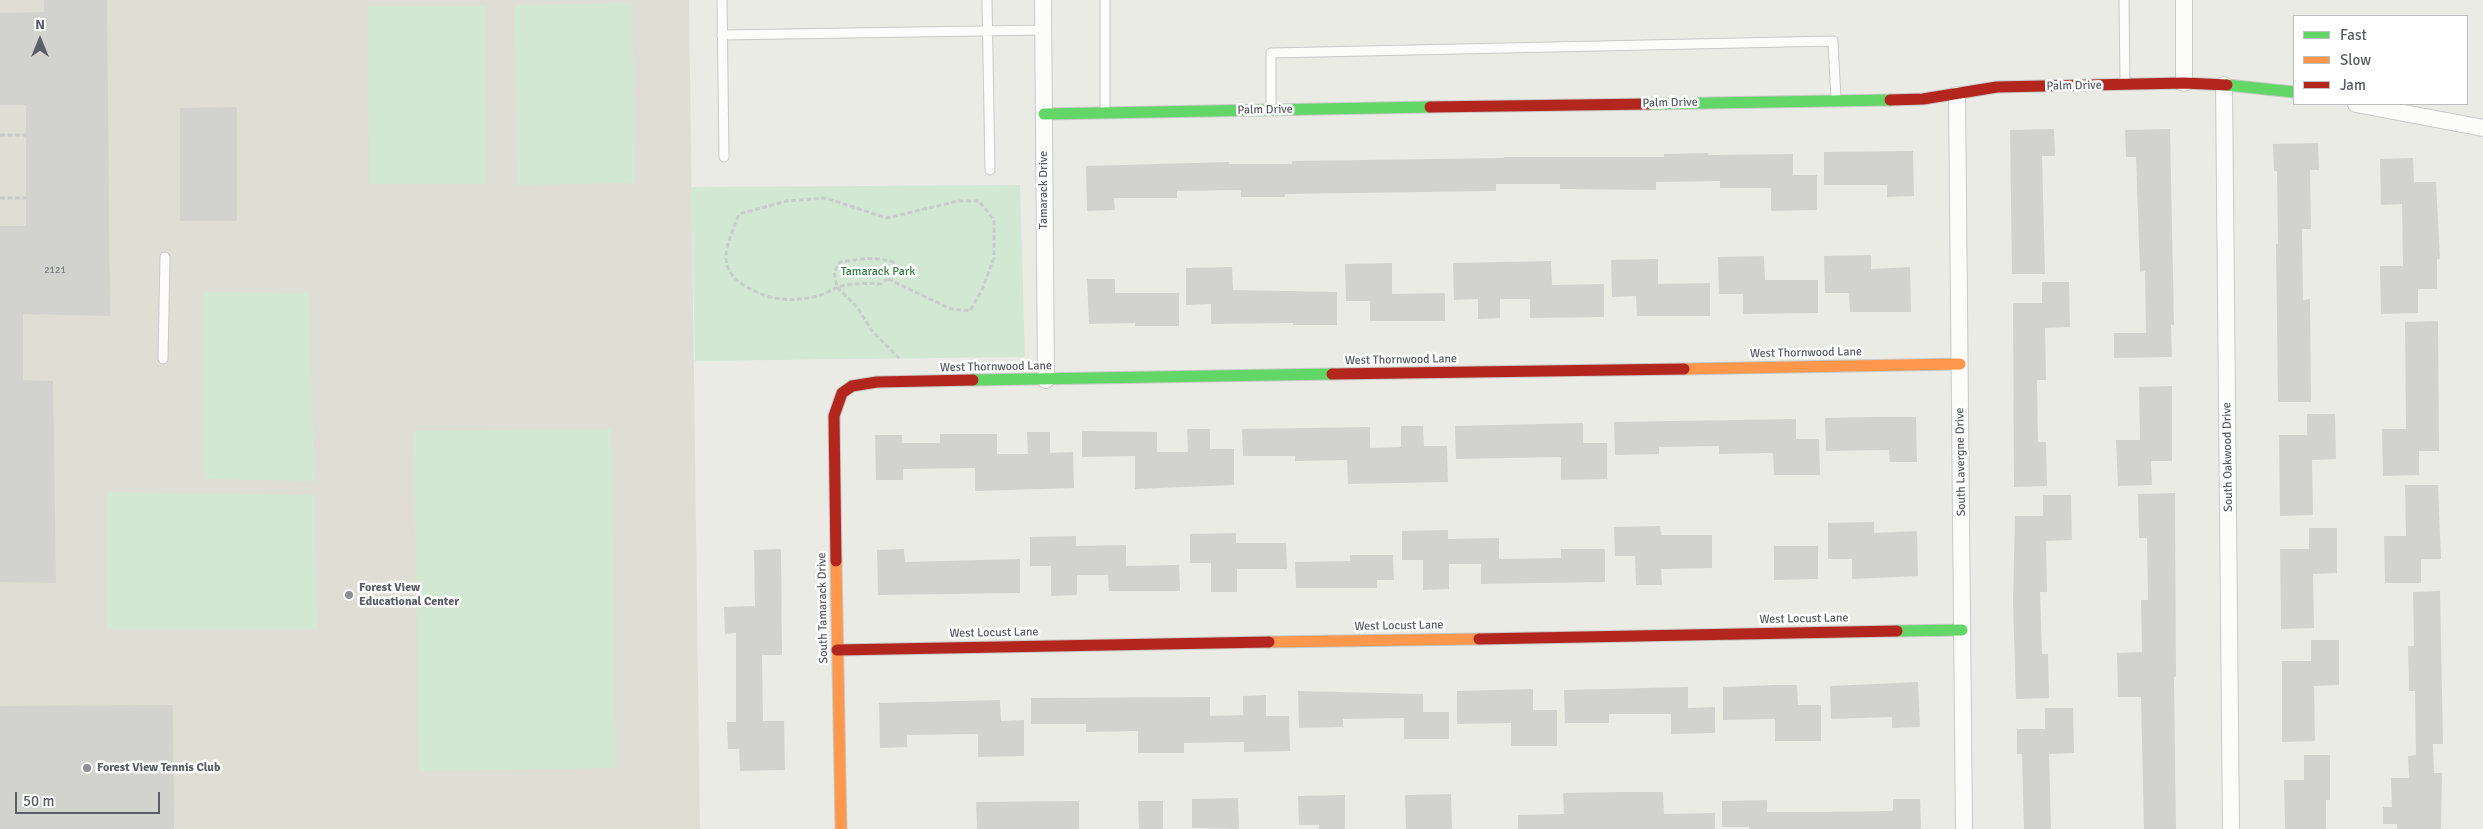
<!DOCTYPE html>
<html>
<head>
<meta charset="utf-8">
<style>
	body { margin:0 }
	#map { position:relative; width:2483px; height:829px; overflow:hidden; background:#ebebe6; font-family:Signika,sans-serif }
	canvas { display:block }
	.legend { position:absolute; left:2293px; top:15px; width:175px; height:90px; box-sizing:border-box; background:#fff; border:1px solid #bdbfc1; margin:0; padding:6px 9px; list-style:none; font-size:15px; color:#5b5e64 }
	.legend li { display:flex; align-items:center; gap:10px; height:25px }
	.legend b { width:25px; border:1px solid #bdbfc1 }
	.north { position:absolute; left:15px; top:15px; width:50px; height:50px; -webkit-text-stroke:4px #fff; paint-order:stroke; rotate:0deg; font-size:14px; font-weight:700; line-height:20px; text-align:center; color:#5b5e64 }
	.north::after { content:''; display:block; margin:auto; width:18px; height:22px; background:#5b5e64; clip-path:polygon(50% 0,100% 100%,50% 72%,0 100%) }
	.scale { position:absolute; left:15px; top:792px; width:145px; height:22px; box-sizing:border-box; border:2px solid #5b5e64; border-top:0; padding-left:6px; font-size:15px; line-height:18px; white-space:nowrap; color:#5b5e64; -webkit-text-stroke:4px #fff; paint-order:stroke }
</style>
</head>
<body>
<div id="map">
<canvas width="2483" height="829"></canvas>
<ul class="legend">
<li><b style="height:6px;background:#63d668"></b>Fast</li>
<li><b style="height:6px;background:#ff974d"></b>Slow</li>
<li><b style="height:6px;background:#b3261e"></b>Jam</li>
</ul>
<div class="north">N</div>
<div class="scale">50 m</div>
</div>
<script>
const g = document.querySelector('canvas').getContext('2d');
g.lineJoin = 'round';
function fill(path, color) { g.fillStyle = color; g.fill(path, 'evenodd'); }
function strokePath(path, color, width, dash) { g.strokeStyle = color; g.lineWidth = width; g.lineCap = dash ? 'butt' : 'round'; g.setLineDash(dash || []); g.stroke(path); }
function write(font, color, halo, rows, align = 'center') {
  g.font = font + ' Signika,sans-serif'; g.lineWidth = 5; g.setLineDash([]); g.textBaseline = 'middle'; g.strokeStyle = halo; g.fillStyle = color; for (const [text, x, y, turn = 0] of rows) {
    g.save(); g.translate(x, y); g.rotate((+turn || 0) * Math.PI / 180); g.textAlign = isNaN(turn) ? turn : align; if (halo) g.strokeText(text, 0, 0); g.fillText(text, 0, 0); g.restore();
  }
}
fill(new Path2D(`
	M0 0H689L700 829H0Z`), '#dfded5');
fill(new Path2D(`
	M632 3 634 183 517 185 515 5Z
	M368 6H485L486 184H369Z
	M1020 185 1025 357 695 361 691 187Z
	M204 292 309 293 314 481 204 479Z
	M611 429 616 768 419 771 414 431Z
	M107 492 314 495 317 629H107Z`), '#d3e8d3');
fill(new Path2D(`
	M44 0H107L110 316 23 314V380L53 381 56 583 0 582V226H26V105H0V13L44 12Z
	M237 107V221H180V108Z
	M2054 129 2055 156H2042L2045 274H2012L2010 130Z
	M2170 129 2174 325H2171L2172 357 2114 358V333H2146L2145 271 2140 272 2136 157H2126L2125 130Z
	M2318 143 2319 170H2310L2311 229H2302L2303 300 2310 299 2311 402H2278L2276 244H2278L2277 171H2274L2273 144Z
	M1913 151 1914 196 1887 197V185H1824V152Z
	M1708 153V155L1793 154V175H1817V210L1771 211V188H1720V181L1656 182V190L1560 189V184H1496V191L1285 194V197H1241V190L1177 191V198H1114L1115 210 1087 211 1086 166 1229 162V164H1292V161L1504 158V157H1664V154Z
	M2413 158 2414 182H2436L2440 259H2437V289H2418V313L2381 314 2380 266H2403L2402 204 2381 205 2380 159Z
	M1871 255V269L1910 267 1911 312H1850L1849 293H1825L1824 256Z
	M1764 256 1765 280H1818V313L1743 314V294H1719L1718 257Z
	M1658 259V284L1710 283V316H1637L1636 296 1612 297 1611 260Z
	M1551 261 1552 285 1604 284V317L1530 318V299H1500V318L1478 319V299L1454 300 1453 263Z
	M1392 263V294L1445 293V321H1370V301H1346L1345 264Z
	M1232 267 1233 290 1337 292V325H1293V323L1211 324V304L1186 305V268Z
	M1087 279H1115V293H1179V326H1135V323L1089 324Z
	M2042 282H2069L2070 327 2045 328 2046 380H2037L2038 442H2046L2047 486 2014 487 2013 303H2042Z
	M2438 321 2439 451H2419V475L2383 476 2382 429H2406L2405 322Z
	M2172 386V461H2151L2152 485 2118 486 2116 440H2140L2139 387Z
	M2307 414H2335L2336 459 2312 460 2313 515 2280 516 2279 435H2307Z
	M1870 417H1916L1917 462H1890L1889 450 1826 451 1825 418Z
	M1796 419V439H1819L1820 475H1774L1773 453 1719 454V446L1659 447V454L1615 455 1614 422Z
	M1583 423V443H1607V479L1561 480V457L1456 459 1455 426Z
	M1401 426H1423L1424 446H1447L1448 482 1348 484 1347 460 1295 461V456H1243L1242 429 1370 427V448L1401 447Z
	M1187 429H1210V449H1234V485L1135 489V456L1082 457V431L1157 432V452H1188Z
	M1027 432H1050V453L1073 452 1074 488 975 491V468L903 469V480H876L875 435H902V443H940V434H997V454H1028Z
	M2405 485H2438L2441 559H2421V583H2385L2384 536H2406Z
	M2175 493 2176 676 2174 677 2176 829H2144L2141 697H2118L2117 653 2142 652 2141 600H2148L2147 538H2139L2138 494Z
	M2043 495H2071L2072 540 2046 541 2047 592H2040L2042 654H2048L2049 698 2016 699 2013 601 2015 516H2043Z
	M1874 522V533L1917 531 1918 576 1852 579V559H1828V523Z
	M1660 526 1661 535H1712V568L1661 569 1662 585H1636L1635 556H1615L1614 527Z
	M2309 528H2337V573L2313 574 2314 628 2281 629 2280 549H2309Z
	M1448 530V539L1499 538V559L1561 558V549H1605V582L1481 584V564H1449V589L1423 590V560H1402V531Z
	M1236 533V543H1286L1287 569H1237V592H1211V563H1190V534Z
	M1076 536V546L1126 545V566L1179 565 1180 591H1109L1108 575H1077V595L1051 596V566H1030V537Z
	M1774 546H1818V579L1774 580Z
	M781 549 782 655H762L763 721H784L785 770 740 771 739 749H728L727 722H736V633L725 634 724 607 755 606 754 550Z
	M904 549 905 562 1020 559V593L878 595 877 550Z
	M1350 555H1393L1394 580H1377V588H1296L1295 562 1350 561Z
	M2440 591 2443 744H2433L2434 773H2442L2441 829H2397V824H2383V807H2392L2391 778H2409L2408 756 2416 755 2415 691H2409L2408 646H2414L2413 592Z
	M2311 640H2339V685L2314 686 2315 741 2282 742V661H2311Z
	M1918 682 1920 727 1892 728V717L1831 719 1830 686Z
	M1775 685H1797L1798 705H1821V741H1775V719L1723 720V687Z
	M1688 687V708L1715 707V733L1671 734V714H1609V723H1565L1564 690Z
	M1533 689V710H1557V746H1511V723L1457 724V691Z
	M1298 691 1423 694V712H1449V739H1404V718L1343 719V727L1299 728Z
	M1266 695V716H1289L1290 751 1244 752V742L1184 743V753H1138V731L1086 732V724H1031V698L1210 697V716L1243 715V696Z
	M1000 700 1001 721 1024 720V756L978 757V734L907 735V747L880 748 879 703Z
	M173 705 174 829H0V706Z
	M2045 708H2073L2074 753 2049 754 2051 829H2024L2022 754H2017V729H2045Z
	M2304 755H2330V800H2326V829H2285L2284 780H2304Z
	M1617 792H1663L1664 814 1715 813V829H1518V815L1564 814 1563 793Z
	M1451 794 1452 829H1406L1405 795Z
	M1345 795V829H1319V825H1299L1298 796Z
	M1238 798 1239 829 1192 828V799Z
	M1893 799H1920L1921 829H1749V827H1722V801L1767 800V812H1820L1893 811Z
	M1079 801V829H977L976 802Z
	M1138 801H1163V829H1139Z`), '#d2d2cf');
const lane = new Path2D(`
	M722 0 724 157
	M987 0 990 170
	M1105 0V112
	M2124 0 2125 85
	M722 35 1043 30
	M1271 109V53L1833 41 1836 99
	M163 359 165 257`);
const street = new Path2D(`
	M1043 0 1046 380
	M2184 83V0
	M2224 85 2231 829
	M1957 95 1964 829
	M2356 104 2483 128`);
const fast = new Path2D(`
	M2227 85 2294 92
	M1649 104 1890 100
	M1044 114 1430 107
	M973 380 1332 374
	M1897 631 1962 630`);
const slow = new Path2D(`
	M1684 369 1960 364
	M836 561 841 829
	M1269 642 1479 639`);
const jam = new Path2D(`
	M1890 100 1923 99 1997 87 2184 83 2227 85
	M1430 107 1649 104
	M1332 374 1684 369
	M836 561 834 416 842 393 852 386 877 382 973 380
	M1479 639 1897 631
	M837 650 1269 642`);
strokePath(lane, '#c8c9c8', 11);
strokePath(street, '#c8c9c8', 18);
strokePath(fast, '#c8c9c8', 13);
strokePath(slow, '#c8c9c8', 13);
strokePath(jam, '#c8c9c8', 13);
strokePath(new Path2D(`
	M0 135H26
	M0 198H26
	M888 279 951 309 970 311 982 290 994 258V220L979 201H958L887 218 825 198 787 201 739 214C728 243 713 268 747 287 771 301 791 302 818 296 825 294 832 289 839 287 853 283 867 283 881 284L893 274V262C875 256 859 259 840 262L834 272 837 287 857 307 872 331 899 358`), '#c8cdcb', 3, [5, 2.5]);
strokePath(lane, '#fcfcfb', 9);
strokePath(street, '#fcfcfb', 16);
strokePath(fast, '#63d668', 11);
strokePath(slow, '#ff974d', 11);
strokePath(jam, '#b3261e', 11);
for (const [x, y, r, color] of [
	[349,595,5,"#8d8f92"],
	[87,768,5,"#8d8f92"]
]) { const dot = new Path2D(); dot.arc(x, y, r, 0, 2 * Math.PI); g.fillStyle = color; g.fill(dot); strokePath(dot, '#fff', 2); }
write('10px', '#7a7c80', null, [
	["2121",55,270]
]);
write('12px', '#5b5e64', '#fff', [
	["Palm Drive",2074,86,-1],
	["Palm Drive",1670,103,-1],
	["Palm Drive",1265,110,-1],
	["Tamarack Drive",1044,190,-90],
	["West Thornwood Lane",1806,353,-1],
	["West Thornwood Lane",1401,360,-1],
	["West Thornwood Lane",996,367,-1],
	["South Oakwood Drive",2228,457,-91],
	["South Lavergne Drive",1961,462,-91],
	["South Tamarack Drive",823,608,-91],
	["West Locust Lane",1804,619,-1],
	["West Locust Lane",1399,626,-1],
	["West Locust Lane",994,633,-1]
]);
write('12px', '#348241', '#fff', [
	["Tamarack Park",878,272]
]);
write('bold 12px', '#5b5e64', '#fff', [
	["Forest View",359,588],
	["Educational Center",359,602],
	["Forest View Tennis Club",97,768]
], 'left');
</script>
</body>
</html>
